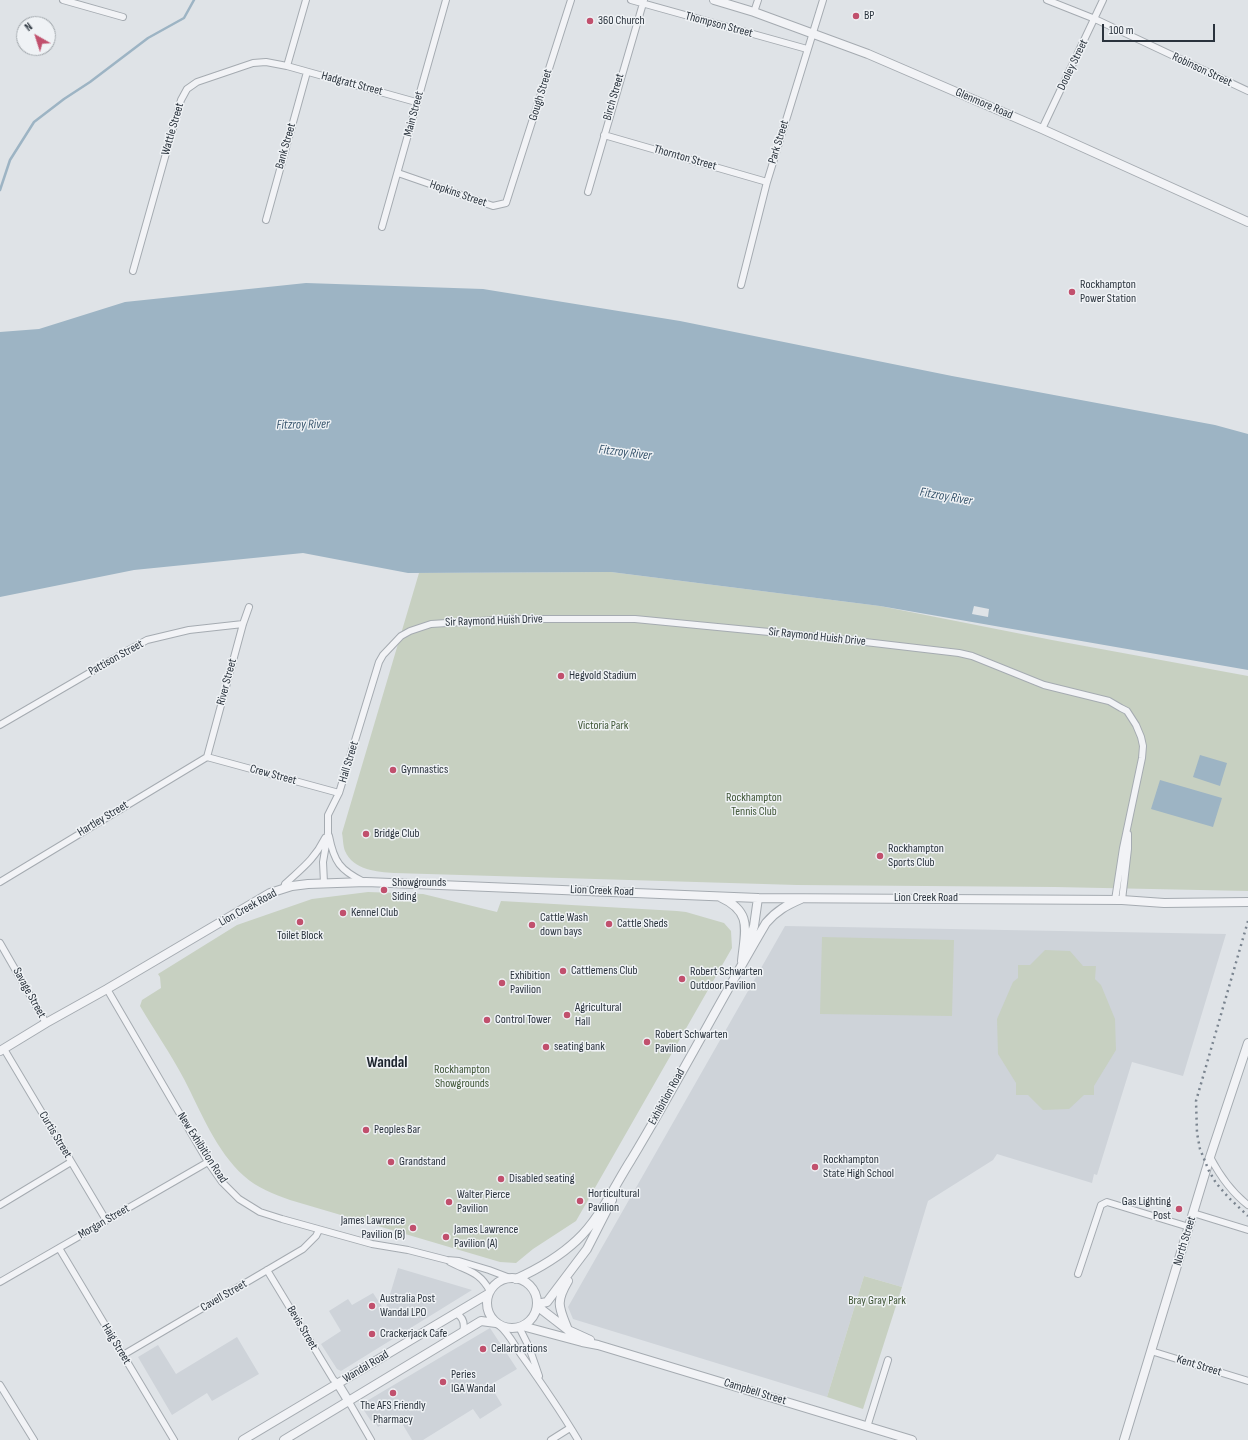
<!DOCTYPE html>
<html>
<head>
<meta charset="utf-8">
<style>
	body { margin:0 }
	#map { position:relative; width:1248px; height:1440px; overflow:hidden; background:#dfe3e7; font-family:"Sofia Sans Condensed",sans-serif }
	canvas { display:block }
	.north { position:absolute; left:16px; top:16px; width:40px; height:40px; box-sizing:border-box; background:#eff2f5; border:1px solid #a0a6ab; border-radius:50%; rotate:321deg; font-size:11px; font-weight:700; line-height:16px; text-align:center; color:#2a333d }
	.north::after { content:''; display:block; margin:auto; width:14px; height:18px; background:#c1506d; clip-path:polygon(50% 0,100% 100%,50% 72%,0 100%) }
	.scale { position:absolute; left:1102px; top:24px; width:113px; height:18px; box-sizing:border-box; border:2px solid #2a333d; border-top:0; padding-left:5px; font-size:12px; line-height:14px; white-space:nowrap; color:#2a333d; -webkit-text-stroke:3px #eff2f5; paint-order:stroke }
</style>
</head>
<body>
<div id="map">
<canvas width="1248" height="1440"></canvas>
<div class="north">N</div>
<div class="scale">100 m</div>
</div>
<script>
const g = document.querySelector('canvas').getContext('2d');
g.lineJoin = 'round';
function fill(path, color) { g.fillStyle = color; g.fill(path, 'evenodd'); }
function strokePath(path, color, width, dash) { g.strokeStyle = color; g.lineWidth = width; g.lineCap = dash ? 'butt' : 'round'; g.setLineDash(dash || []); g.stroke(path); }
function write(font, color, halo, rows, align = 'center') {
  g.font = font + ' "Sofia Sans Condensed",sans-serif'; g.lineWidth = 3; g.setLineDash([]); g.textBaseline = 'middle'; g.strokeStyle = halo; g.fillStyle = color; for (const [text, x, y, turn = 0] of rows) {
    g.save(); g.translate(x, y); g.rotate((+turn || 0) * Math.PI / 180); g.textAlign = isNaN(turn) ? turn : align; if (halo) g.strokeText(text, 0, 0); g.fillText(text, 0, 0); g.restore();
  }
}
fill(new Path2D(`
	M785 926 1226 934 1183 1076 1132 1062 1097 1175 1094 1174 1092 1183 997 1154 993 1160 928 1201 902 1287 864 1276 827 1397 573 1319 568 1307Z
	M398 1268 472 1290 341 1371 337 1369 321 1344 341 1331 329 1311 348 1299 352 1305 373 1293 385 1311Z
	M490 1328 517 1369 490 1385 502 1405 480 1419 473 1409 423 1440H412L397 1415 378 1427 374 1420 371 1421 363 1409 365 1402Z
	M237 1337 259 1374 212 1401 207 1393 172 1415 138 1357 158 1345 176 1374Z`), '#ced3d9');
fill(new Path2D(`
	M611 572 880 606 1052 640 1248 676V891L1055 887 797 885 394 873C377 872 353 870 345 851 343 846 343 838 342 833L419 573Z
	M368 892 423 894 497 912 501 901 677 911 686 912 724 923 731 931 732 948 576 1221 533 1249 516 1263 500 1262 290 1200C274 1194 257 1188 244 1176 216 1151 201 1112 184 1079 171 1054 154 1030 140 1006L142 1000 161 988 160 977 158 974 237 925 312 899Z
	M822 937 954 940 952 1016 820 1014Z
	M1045 950 1070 951 1083 966H1096L1095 979 1101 985 1115 1019 1116 1050 1094 1086V1095H1084L1069 1109 1043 1110 1028 1095H1016V1083L998 1054 997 1019 1013 982 1018 978V965H1030Z
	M864 1276 902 1287 863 1409 827 1397Z`), '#c7d0c1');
fill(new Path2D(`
	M306 283 483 289 680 321 952 376 1215 425 1248 434V670L880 606 611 572 408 573 303 553 134 570 0 597V332L39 329 125 302Z
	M1200 755 1227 763 1220 786 1193 777Z
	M1160 780 1222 798 1213 827 1151 809Z`), '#9db4c4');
fill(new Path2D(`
	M974 606 989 609 988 617 972 614Z`), '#dfe3e7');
strokePath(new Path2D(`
	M0 190 10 160 34 122 64 99 90 82 148 38 184 18 194 0`), '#9db4c4', 2.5);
const minor = new Path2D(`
	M63 0 123 17
	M631 0 807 49
	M1047 0 1095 19 1248 91
	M754 12 758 0
	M287 66 306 0
	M1042 129 1103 0
	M604 135 767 182
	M398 173 493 206 506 203 571 0
	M588 192 644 0
	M266 220 307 72
	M382 227 446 0
	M133 271 181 100 187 89 197 82 253 63 266 62 287 66 416 102
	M741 285 767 182 823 0
	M0 725 127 651 147 640 189 630 243 624
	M207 757 243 624 249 607
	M207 757 339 793
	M329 836C334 862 340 870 364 882
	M0 882 207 757
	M324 883 323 862 328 833V815L339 793 379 662 383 655 401 636 410 631 431 624 511 619H635L831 638 959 653 972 656 1044 685 1109 701 1121 708 1127 711 1136 725 1141 737 1143 746 1142 758 1123 848 1115 900
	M284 888 285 884C302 868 314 860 325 838
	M1122 900 1128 849V834
	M0 943 46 1023
	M107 989 208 1162 222 1182 239 1199 260 1212 282 1219 372 1244 408 1250 447 1260 459 1261 489 1270 510 1278
	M4 1049 106 1220
	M1210 1157C1220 1176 1231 1192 1248 1205
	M0 1205 71 1162
	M1193 1213 1248 1230
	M59 1248 174 1440
	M450 1262C469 1272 479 1271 490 1291
	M267 1270 333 1379 338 1384
	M1078 1274 1101 1205 1107 1202 1189 1227
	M0 1282 208 1162
	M457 1314C464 1318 465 1324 463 1332
	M500 1326C509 1334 513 1343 520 1353 540 1381 560 1410 578 1440
	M519 1327 529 1347 539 1376
	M1151 1351 1248 1381
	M123 1355 303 1249 316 1236 319 1230
	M0 1385 34 1440
	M349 1402 371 1440
	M867 1427 888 1360
	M551 1440 570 1428`);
const tertiary = new Path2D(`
	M714 0 754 12 868 54 1042 129 1248 222
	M720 897C753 912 745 930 742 961
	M747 948 754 926 758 898
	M0 1051 46 1023 107 989 270 893 292 886 308 884 366 882 758 898 1122 900 1164 903 1248 902
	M487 1303a25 25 0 1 1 50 0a25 25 0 1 1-50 0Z
	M516 1279C538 1269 559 1257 577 1240 599 1220 615 1185 631 1160 678 1082 720 1001 766 923 776 911 787 905 801 899
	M537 1304 547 1302 587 1249 612 1200
	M537 1306 568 1330 590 1340
	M522 1326 582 1342 598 1345 912 1440
	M568 1330C559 1307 555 1303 568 1281
	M338 1384 349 1402
	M243 1440 488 1294
	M284 1440 481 1321 496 1323
	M1124 1440 1210 1157 1248 1043`);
strokePath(minor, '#a5abb1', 8);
strokePath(tertiary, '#a5abb1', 10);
strokePath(minor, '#f2f3f6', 6);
strokePath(tertiary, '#f2f3f6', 8);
strokePath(new Path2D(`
	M1248 921 1196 1101 1197 1133 1200 1149 1209 1171 1216 1183 1229 1198 1248 1216`), '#7a848f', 2.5, [2, 4]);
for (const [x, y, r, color] of [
	[856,16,4,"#c1506d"],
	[590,21,4,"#c1506d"],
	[1072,292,4,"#c1506d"],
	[561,676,4,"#c1506d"],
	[393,770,4,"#c1506d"],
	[366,834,4,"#c1506d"],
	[880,856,4,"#c1506d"],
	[384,890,4,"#c1506d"],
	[343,913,4,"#c1506d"],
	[300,922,4,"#c1506d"],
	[609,924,4,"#c1506d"],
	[532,925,4,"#c1506d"],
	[563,971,4,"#c1506d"],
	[682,979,4,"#c1506d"],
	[502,983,4,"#c1506d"],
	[567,1015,4,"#c1506d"],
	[487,1020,4,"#c1506d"],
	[647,1042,4,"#c1506d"],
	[546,1047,4,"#c1506d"],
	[366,1130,4,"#c1506d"],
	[391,1162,4,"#c1506d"],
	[815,1167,4,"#c1506d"],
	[501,1179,4,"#c1506d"],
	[580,1201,4,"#c1506d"],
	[449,1202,4,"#c1506d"],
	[1179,1209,4,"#c1506d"],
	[413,1228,4,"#c1506d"],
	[446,1237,4,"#c1506d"],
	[372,1306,4,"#c1506d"],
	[372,1334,4,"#c1506d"],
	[483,1349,4,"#c1506d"],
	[443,1382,4,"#c1506d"],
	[393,1393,4,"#c1506d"]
]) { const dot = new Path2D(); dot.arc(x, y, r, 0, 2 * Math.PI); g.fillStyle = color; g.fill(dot); strokePath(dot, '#eff2f5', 1.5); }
write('12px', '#2a333d', '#eff2f5', [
	["BP",864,16],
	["360 Church",598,21],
	["Rockhampton",1080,285],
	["Power Station",1080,299],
	["Hegvold Stadium",569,676],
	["Gymnastics",401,770],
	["Bridge Club",374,834],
	["Rockhampton",888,849],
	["Sports Club",888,863],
	["Showgrounds",392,883],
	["Siding",392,897],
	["Kennel Club",351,913],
	["Cattle Wash",540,918],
	["down bays",540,932],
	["Cattle Sheds",617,924],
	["Toilet Block",300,936,"center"],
	["Cattlemens Club",571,971],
	["Robert Schwarten",690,972],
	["Outdoor Pavilion",690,986],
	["Exhibition",510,976],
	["Pavilion",510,990],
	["Agricultural",575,1008],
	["Hall",575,1022],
	["Control Tower",495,1020],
	["Robert Schwarten",655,1035],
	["Pavilion",655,1049],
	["seating bank",554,1047],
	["Peoples Bar",374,1130],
	["Rockhampton",823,1160],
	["State High School",823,1174],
	["Grandstand",399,1162],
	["Disabled seating",509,1179],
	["Horticultural",588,1194],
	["Pavilion",588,1208],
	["Walter Pierce",457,1195],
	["Pavilion",457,1209],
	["Gas Lighting",1171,1202,"right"],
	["Post",1171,1216,"right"],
	["James Lawrence",405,1221,"right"],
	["Pavilion (B)",405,1235,"right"],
	["James Lawrence",454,1230],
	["Pavilion (A)",454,1244],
	["Australia Post",380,1299],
	["Wandal LPO",380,1313],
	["Crackerjack Cafe",380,1334],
	["Cellarbrations",491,1349],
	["Peries",451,1375],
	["IGA Wandal",451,1389],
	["The AFS Friendly",393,1406,"center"],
	["Pharmacy",393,1420,"center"]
], 'left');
write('12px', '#2a333d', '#eff2f5', [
	["Thompson Street",719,25,15],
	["Dooley Street",1073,65,-64],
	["Robinson Street",1202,70,25],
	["Hadgratt Street",352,84,15],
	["Gough Street",541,95,-73],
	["Birch Street",614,97,-74],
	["Glenmore Road",984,104,23],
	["Main Street",414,114,-75],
	["Wattle Street",173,129,-74],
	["Park Street",779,142,-73],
	["Bank Street",286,146,-74],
	["Thornton Street",685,158,16],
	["Hopkins Street",458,194,19],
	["Sir Raymond Huish Drive",494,621,-2],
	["Sir Raymond Huish Drive",817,637,6],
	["Pattison Street",116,658,-29],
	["River Street",227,682,-75],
	["Hall Street",349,762,-73],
	["Crew Street",273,775,15],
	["Hartley Street",103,819,-31],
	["Lion Creek Road",602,891,2],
	["Lion Creek Road",926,898],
	["Lion Creek Road",248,908,-29],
	["Savage Street",29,993,61],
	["Exhibition Road",667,1097,-61],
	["Curtis Street",55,1135,59],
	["New Exhibition Road",202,1148,57],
	["Morgan Street",104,1222,-30],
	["North Street",1185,1241,-73],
	["Cavell Street",224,1296,-30],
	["Bevis Street",302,1328,59],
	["Haig Street",116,1344,59],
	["Kent Street",1199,1366,17],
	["Wandal Road",366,1367,-31],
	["Campbell Street",755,1392,17]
]);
write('12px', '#415738', '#eff2f5', [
	["Victoria Park",603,726],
	["Rockhampton",754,798],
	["Tennis Club",754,812],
	["Rockhampton",462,1070],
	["Showgrounds",462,1084],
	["Bray Gray Park",877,1301]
]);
write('italic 13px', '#38556d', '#eff2f5', [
	["Fitzroy River",303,425,-1],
	["Fitzroy River",625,453,7],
	["Fitzroy River",946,497,10]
]);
write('bold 16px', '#1c242d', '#eff2f5', [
	["Wandal",387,1063]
]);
</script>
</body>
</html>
